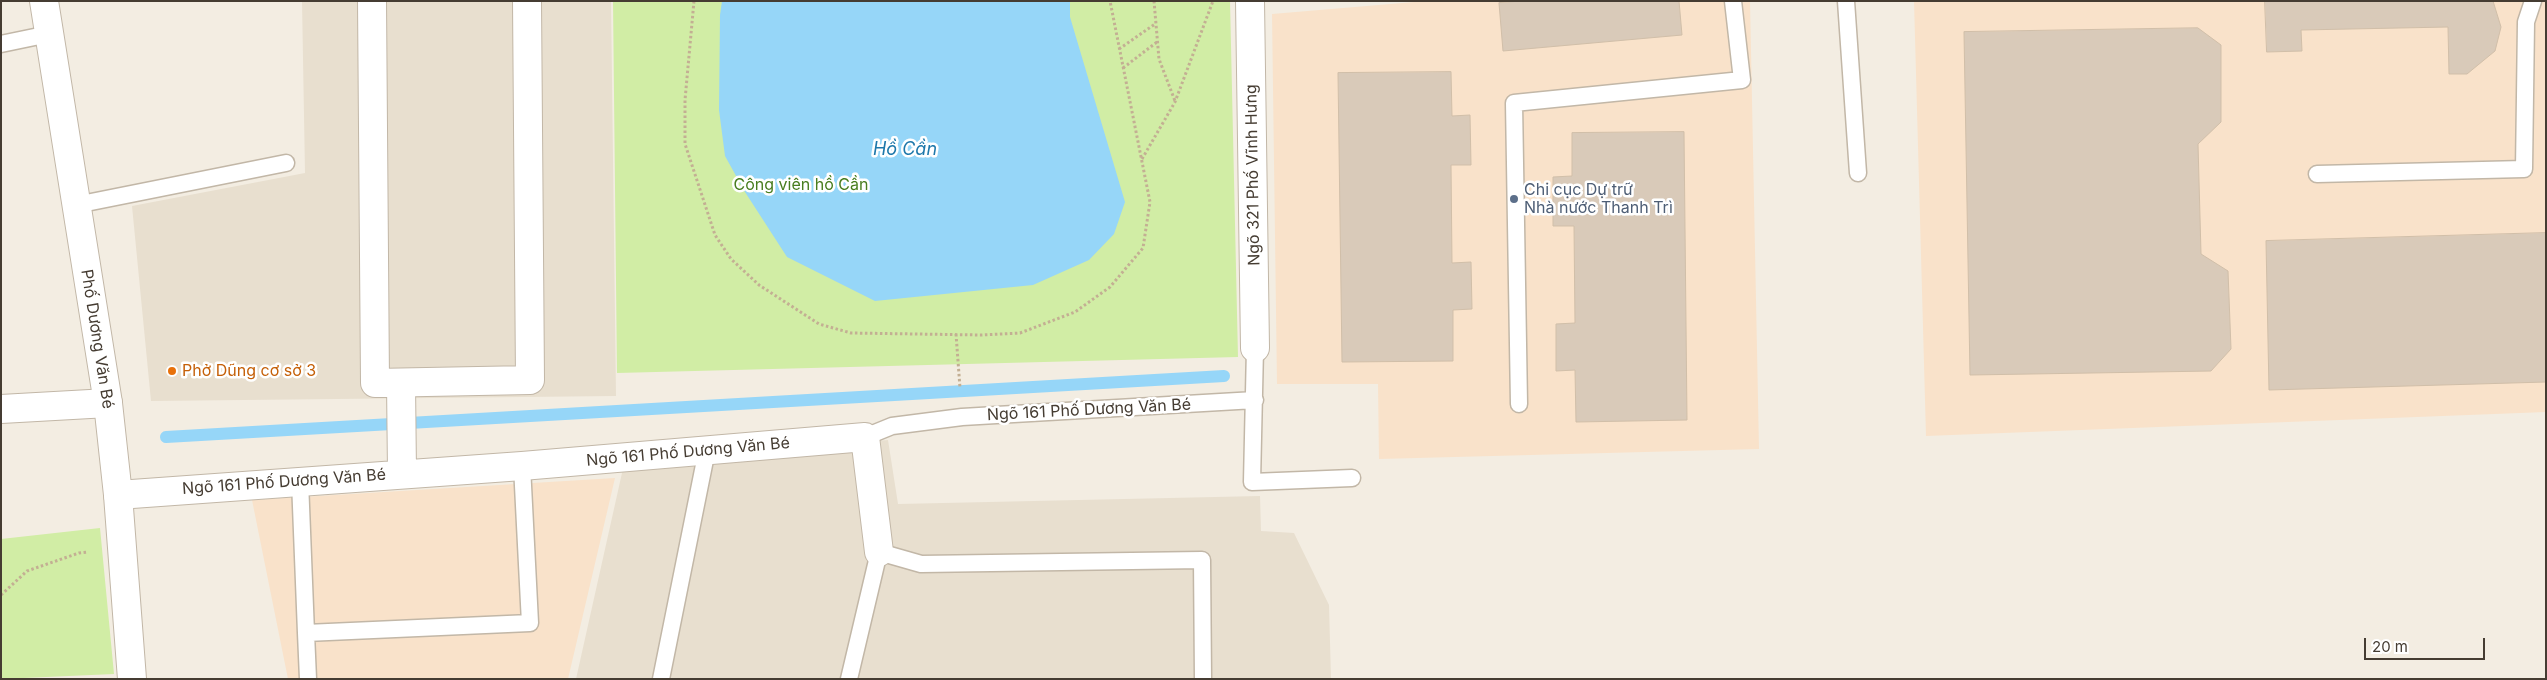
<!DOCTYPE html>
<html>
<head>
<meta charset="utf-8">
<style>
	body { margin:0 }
	#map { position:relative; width:2547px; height:680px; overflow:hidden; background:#f3ede2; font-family:Inter,sans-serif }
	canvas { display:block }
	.frame { position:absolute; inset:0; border:2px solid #453c32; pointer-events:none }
	.scale { position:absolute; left:2364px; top:638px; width:121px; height:22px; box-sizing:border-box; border:2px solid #453c32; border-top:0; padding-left:6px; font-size:15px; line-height:18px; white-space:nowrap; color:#453c32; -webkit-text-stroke:4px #fff; paint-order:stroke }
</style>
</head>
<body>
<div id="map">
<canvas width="2547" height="680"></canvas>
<div class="frame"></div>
<div class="scale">20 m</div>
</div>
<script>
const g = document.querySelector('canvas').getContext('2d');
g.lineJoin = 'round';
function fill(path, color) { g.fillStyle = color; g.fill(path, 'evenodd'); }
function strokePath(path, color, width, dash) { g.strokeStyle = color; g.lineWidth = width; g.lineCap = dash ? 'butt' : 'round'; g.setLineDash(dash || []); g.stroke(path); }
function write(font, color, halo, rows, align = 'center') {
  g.font = font + ' Inter,sans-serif'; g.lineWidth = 5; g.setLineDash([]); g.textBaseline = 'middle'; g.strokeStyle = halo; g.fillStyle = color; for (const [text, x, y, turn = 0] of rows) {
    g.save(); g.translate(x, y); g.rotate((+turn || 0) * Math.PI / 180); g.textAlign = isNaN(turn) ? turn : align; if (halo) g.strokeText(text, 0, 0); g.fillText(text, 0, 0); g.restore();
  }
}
fill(new Path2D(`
	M302 1H611L616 396 151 401 132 206 305 173Z
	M888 440 898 504 1260 496 1261 531 1294 533 1329 605 1331 679H576L624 464Z`), '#e8dfcf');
fill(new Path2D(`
	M1426 1H1750L1759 449 1379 459 1378 384H1277L1272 14Z
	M1914 1H2546V412L1926 436Z
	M615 478 568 679H288L252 500Z`), '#f9e2ca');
fill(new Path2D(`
	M613 1H1230L1238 357 617 373Z
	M100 528 114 674 1 679V539Z`), '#d1eda5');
fill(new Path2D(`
	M722 1H1070V17L1125 202 1114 234 1089 260 1033 285 875 301 787 257 745 192 725 156 719 110 720 15Z`), '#96d6f8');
strokePath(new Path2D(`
	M166 437 1224 376`), '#96d6f8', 12);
const building = new Path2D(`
	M1521 1H1679L1682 35 1503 51 1499 3Z
	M2265 1H2493L2501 27 2495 51 2467 74H2449L2448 27 2301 30 2302 51 2267 52Z
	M2198 28 2221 45V122L2198 144 2201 254 2228 271 2231 349 2211 371 1970 375 1964 32Z
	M1451 72 1452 116 1470 115 1471 165H1451L1452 263 1471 262 1472 309 1453 310V361L1342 362 1338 73Z
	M1684 132 1687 420 1576 422 1575 370 1556 371V324L1575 323 1574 226H1553V177L1572 176V133Z
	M2546 233V382L2269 390 2266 241Z`);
fill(building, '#d9cab9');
strokePath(building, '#d1bfa9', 1);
const service = new Path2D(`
	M1846 1 1858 173
	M1 44 49 34
	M2317 174 2524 169 2526 22 2533 1
	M76 205 286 163
	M1255 348 1252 482 1352 478
	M1519 404 1514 103 1742 80 1733 1
	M865 437 892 426 962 417 1255 400
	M300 481 306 633 530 623 522 466
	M306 633 308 679
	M661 679 707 450
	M849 679 879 552 921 564 1202 560 1203 679`);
const minor = new Path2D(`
	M372 1 375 383 530 380 527 1
	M1250 1 1255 348
	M401 383 402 473
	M1 409 108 403
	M118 495 522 466 865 437 879 552`);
const tertiary = new Path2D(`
	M44 1 108 403 118 495 132 679`);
strokePath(service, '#c2b7a7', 19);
strokePath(minor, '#c2b7a7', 30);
strokePath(tertiary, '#c2b7a7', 30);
strokePath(new Path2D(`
	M694 1 685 100V144L715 235 731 259 759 285 819 324 851 333 981 335 1020 333 1075 312 1110 287 1143 248 1150 202 1110 1
	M1154 1 1159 59 1175 101
	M1119 49 1155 24
	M1123 68 1157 42
	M1142 159 1175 102 1213 1
	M956 334 960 388
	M1 595 27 571 79 553 88 552`), '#c3af93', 3, [2.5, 2.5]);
strokePath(service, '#fff', 16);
strokePath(minor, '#fff', 28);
strokePath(tertiary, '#fff', 28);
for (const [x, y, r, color] of [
	[1514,199,5,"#5c6f8a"],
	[172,371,5,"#e8710a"]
]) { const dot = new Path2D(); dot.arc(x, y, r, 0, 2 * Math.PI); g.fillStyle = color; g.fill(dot); strokePath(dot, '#fff', 2); }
write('16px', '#453c32', '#fff', [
	["Ngõ 321 Phố Vĩnh Hưng",1253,175,-91],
	["Phố Dương Văn Bé",97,339,81],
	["Ngõ 161 Phố Dương Văn Bé",1089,410,-3],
	["Ngõ 161 Phố Dương Văn Bé",688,452,-5],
	["Ngõ 161 Phố Dương Văn Bé",284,482,-4]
]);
write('16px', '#487d1f', '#fff', [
	["Công viên hồ Cần",801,185]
]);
write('16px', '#4e5e75', '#fff', [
	["Chi cục Dự trữ",1524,190],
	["Nhà nước Thanh Trì",1524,208]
], 'left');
write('16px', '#c56008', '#fff', [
	["Phở Dũng cơ sở 3",182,371]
], 'left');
write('italic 18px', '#1e78ab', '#fff', [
	["Hồ Cần",905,150]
]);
</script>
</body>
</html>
